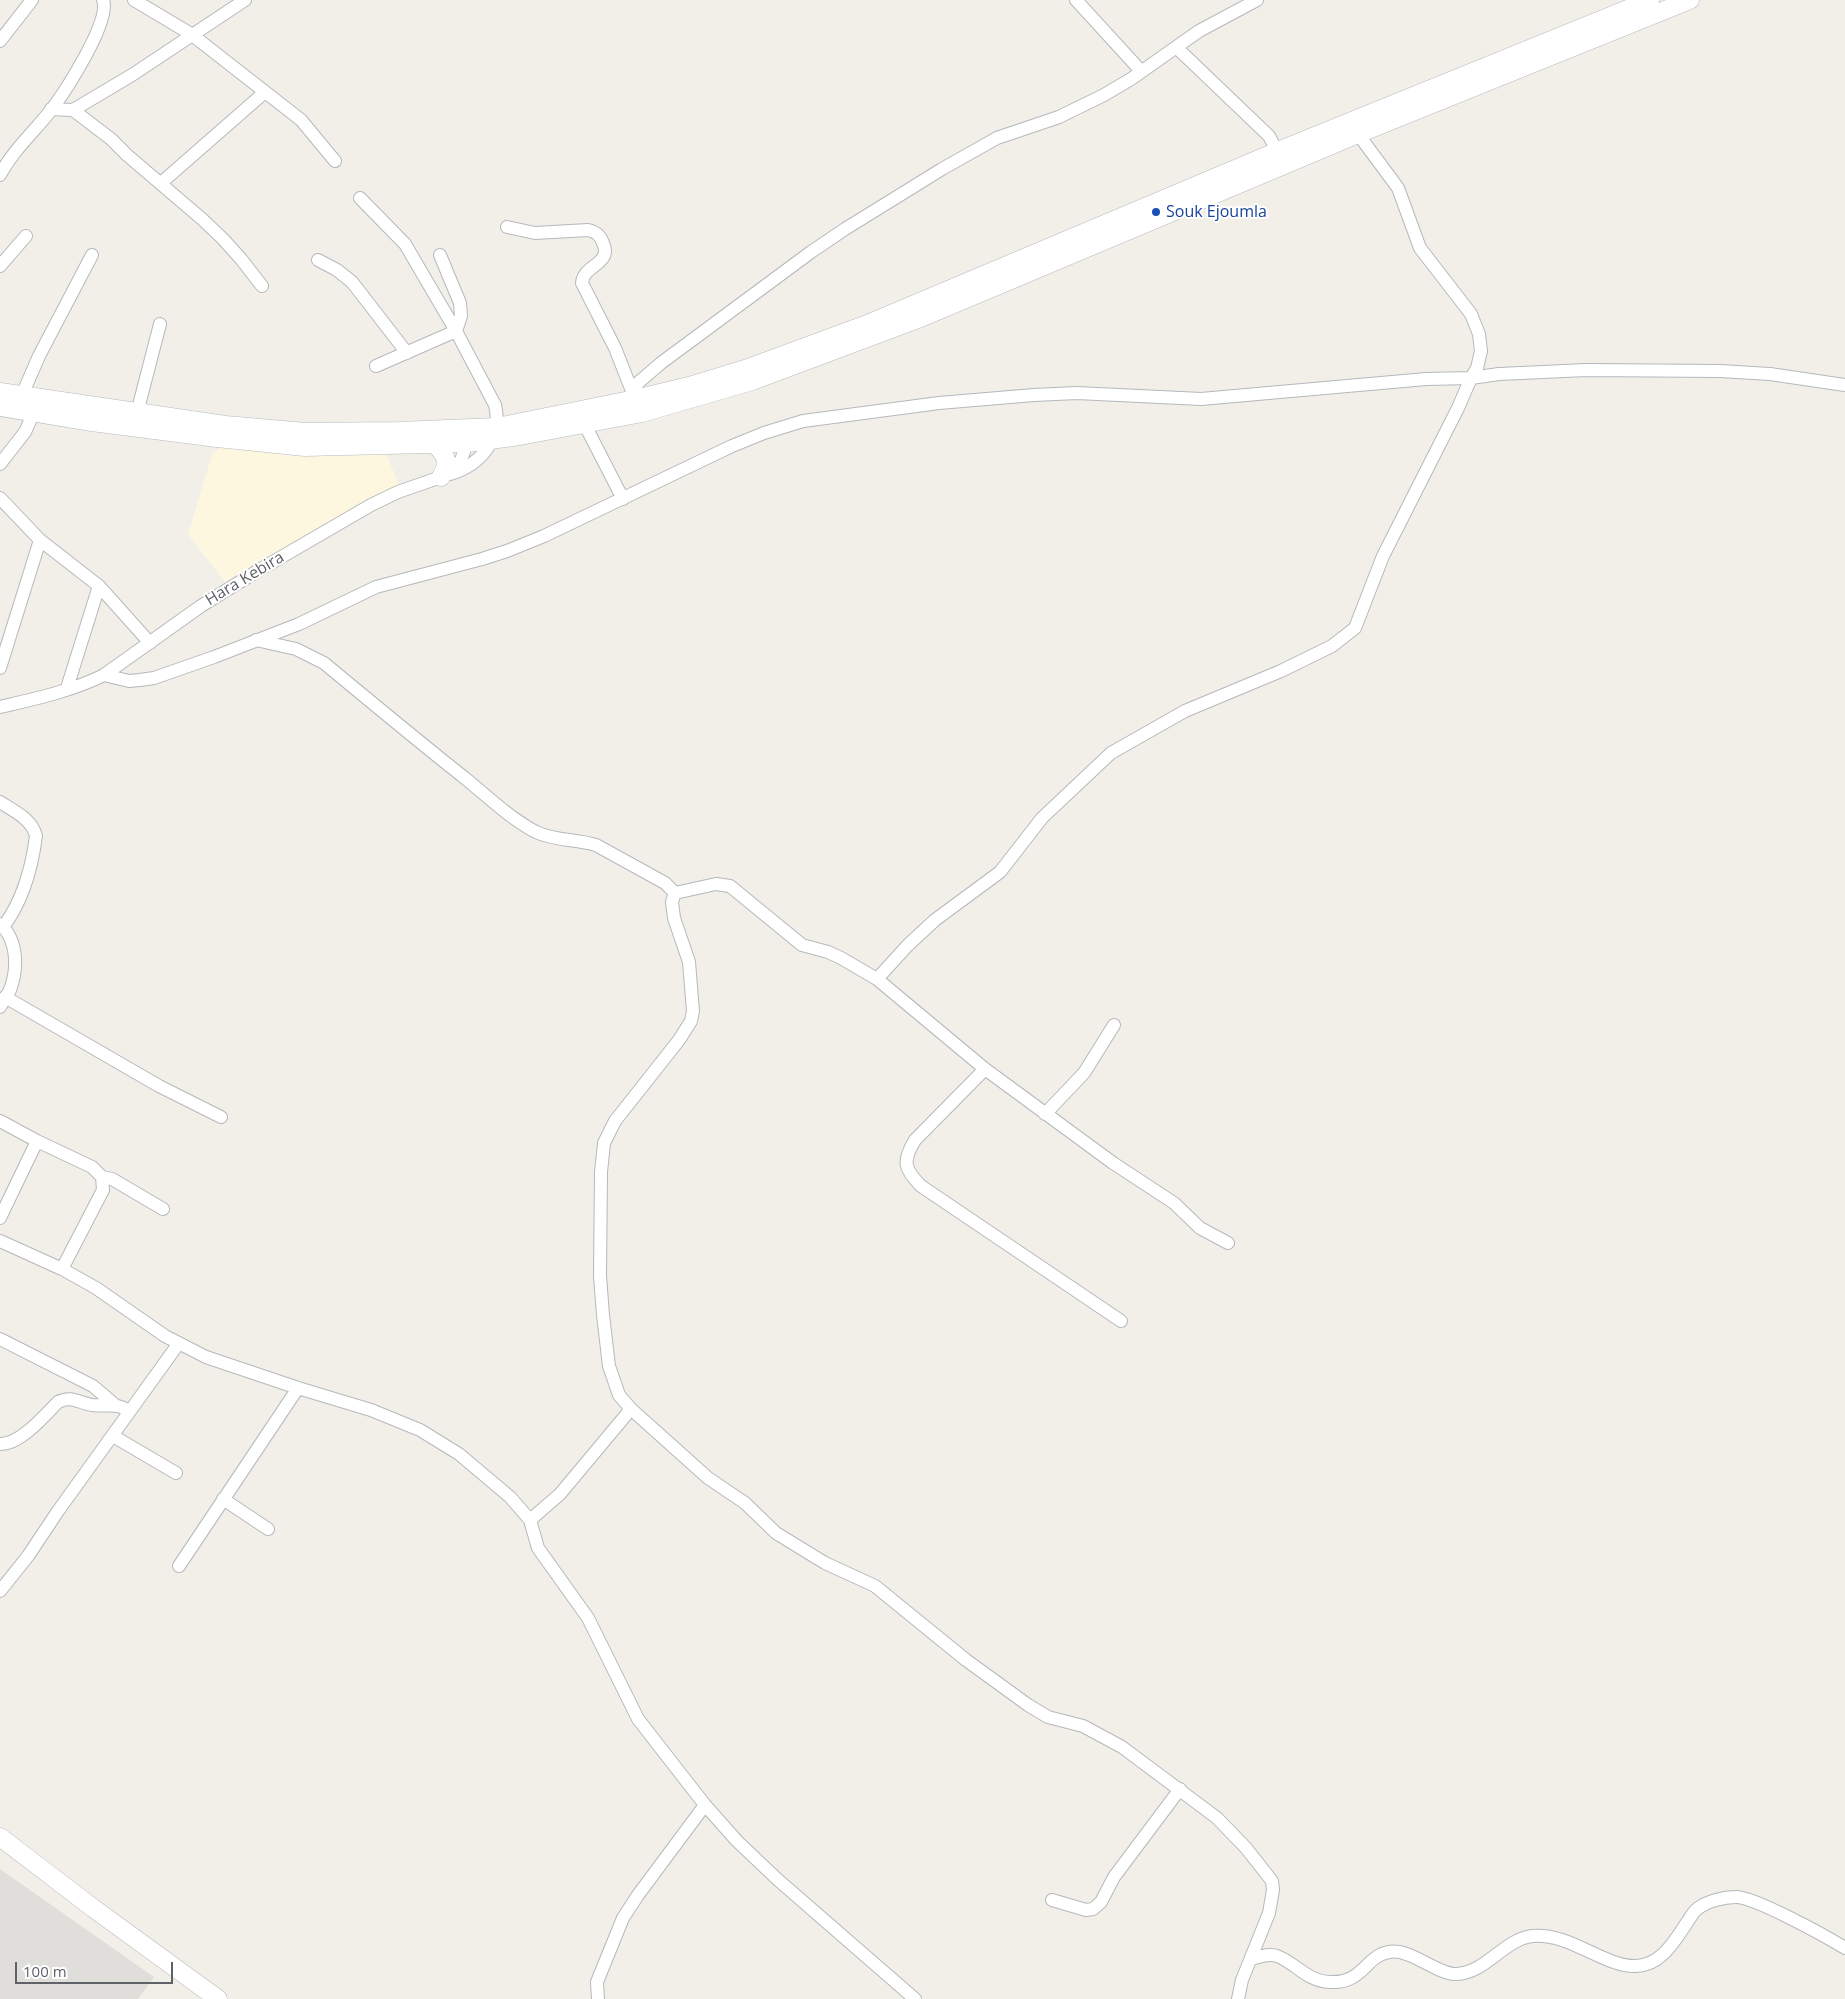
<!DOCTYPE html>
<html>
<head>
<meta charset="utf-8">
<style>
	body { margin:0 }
	#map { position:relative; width:1845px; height:1999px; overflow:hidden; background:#f1efe8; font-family:"Open Sans",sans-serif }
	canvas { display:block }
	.scale { position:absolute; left:15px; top:1962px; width:158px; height:22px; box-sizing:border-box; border:2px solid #5f6368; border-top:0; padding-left:6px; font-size:15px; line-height:18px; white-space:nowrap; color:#5f6368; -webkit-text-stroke:4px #fff; paint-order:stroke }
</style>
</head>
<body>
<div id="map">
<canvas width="1845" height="1999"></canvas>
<div class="scale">100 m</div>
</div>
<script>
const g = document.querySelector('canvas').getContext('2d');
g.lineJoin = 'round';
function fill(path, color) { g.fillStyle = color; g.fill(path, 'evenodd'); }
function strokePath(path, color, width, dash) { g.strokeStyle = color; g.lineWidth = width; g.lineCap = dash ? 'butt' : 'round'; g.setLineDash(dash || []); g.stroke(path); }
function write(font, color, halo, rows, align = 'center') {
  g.font = font + ' "Open Sans",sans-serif'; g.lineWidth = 4; g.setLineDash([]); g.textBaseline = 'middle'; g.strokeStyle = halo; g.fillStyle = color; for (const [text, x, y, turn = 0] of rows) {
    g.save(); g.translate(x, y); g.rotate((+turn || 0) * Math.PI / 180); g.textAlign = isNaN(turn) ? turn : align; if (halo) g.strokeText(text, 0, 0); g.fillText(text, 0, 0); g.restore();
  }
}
fill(new Path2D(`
	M223 447 298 456 386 454 399 485 225 582 188 534 213 452Z`), '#fef7e0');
fill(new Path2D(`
	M0 1869 154 1977 138 1999H0Z`), '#e0deda');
const minor = new Path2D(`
	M134 0 191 34 301 120 335 161
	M1076 0 1141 71
	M0 41 32 0
	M1176 47 1269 136 1281 158
	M51 109 73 110 111 139 127 155 202 219 223 239 241 259 262 286
	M73 110 132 75 245 0
	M0 175C13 150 35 131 52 109 66 90 111 21 103 0
	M161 183 265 92
	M360 198 405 244 456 331 495 405C503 438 481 465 450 474
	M507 227 535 233 588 230C596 232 600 235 603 243 613 264 583 265 582 283L615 348 632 391
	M440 255 460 303 461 316 456 331
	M318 260 337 270 352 282 407 353
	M0 266 26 236
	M376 366 456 331
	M22 395 39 356 92 255
	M638 406 632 391 639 382 661 363 811 252 845 229 942 169 997 138 1059 117 1104 95 1131 79 1199 31 1257 0
	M137 413 160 324
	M585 425 623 499
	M0 464 25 432 34 412
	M0 498 40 540 99 586 150 643
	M256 640 296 649 324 663C371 702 418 741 466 779 488 797 511 819 536 832 555 841 576 839 596 845L665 883 675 893 716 884 730 886 802 945 828 952 841 958 877 979 985 1069 1113 1163 1174 1203 1200 1228 1228 1243
	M0 668 40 540
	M104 675 129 681 140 680 154 678 214 657 299 624 376 587 482 559 507 551 544 536 732 446 764 433 803 421 939 403 1034 395 1077 393 1201 399 1426 379 1471 378 1499 374 1586 370 1720 371 1770 374 1845 385
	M67 688 99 586
	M0 707C34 699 72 691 104 675L201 606 259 570 371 505 398 492 441 477 455 467 461 460 467 443V437
	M0 802C14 811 32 819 36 836 32 867 22 902 3 927
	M675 893 672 902 674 918 689 962 693 1011 691 1021 679 1040 615 1121 604 1143 603 1153 601 1172 600 1276 603 1315 609 1366 619 1395 631 1409 708 1478 745 1503 776 1533 825 1563 875 1586 966 1660 1028 1705 1048 1717 1083 1726 1122 1747 1217 1818 1246 1848 1272 1881 1273 1890 1269 1913 1242 1980 1238 1999
	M0 924C18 940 18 969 10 990 7 996 3 1002 0 1007
	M877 979 908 945 935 920 1000 872 1042 818 1111 753 1185 711 1281 671 1332 646 1355 628 1383 556 1458 408 1471 378 1477 368 1481 351 1479 334 1471 314 1420 248 1398 188 1358 134
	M5 997 159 1086 221 1117
	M985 1069 915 1140C902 1161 904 1169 921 1186L1121 1321
	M1045 1114 1084 1073 1114 1025
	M0 1121 37 1141 92 1167 102 1177 103 1190 62 1269
	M102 1177 112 1179 163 1209
	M0 1218 37 1141
	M0 1241 62 1269 96 1288 165 1336 206 1357 298 1388 371 1410 420 1430 459 1454 510 1497 530 1520 538 1548 588 1618 638 1719 705 1805 737 1841 777 1879 915 1999
	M0 1339 93 1386 114 1404
	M113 1436 176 1473
	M0 1444C20 1445 45 1415 58 1402 71 1395 79 1403 92 1405 111 1407 112 1402 130 1411L179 1343
	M223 1499 268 1529
	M530 1520 560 1494 631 1409
	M179 1566 298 1388
	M0 1591 28 1556 58 1511 130 1411
	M1052 1900 1086 1910 1093 1909 1101 1902 1114 1877 1180 1789
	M1251 1959C1259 1957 1269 1953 1277 1956 1296 1963 1306 1981 1330 1982 1363 1984 1365 1956 1389 1952 1410 1948 1438 1975 1456 1974 1486 1973 1503 1940 1532 1936 1569 1932 1604 1967 1636 1966 1662 1965 1675 1940 1688 1921 1691 1917 1693 1912 1697 1909 1707 1901 1724 1897 1736 1897 1755 1897 1827 1937 1845 1948
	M598 1999 597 1982 623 1918 638 1895 705 1805`);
const secondary = new Path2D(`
	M0 392 225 425 306 432 399 431 497 427 635 399 689 386 748 368 865 325 1278 151 1650 0
	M0 407 92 422 217 438 305 447 467 443 520 436 642 413 752 381 923 317 1358 134 1690 0
	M435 444C447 458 450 461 441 477
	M0 1837 93 1908 218 1999`);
strokePath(minor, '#b5b8bc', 14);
strokePath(secondary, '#b6babf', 19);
strokePath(minor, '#fff', 12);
strokePath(secondary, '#fff', 18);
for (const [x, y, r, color] of [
	[1156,212,5,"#1a4fb4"]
]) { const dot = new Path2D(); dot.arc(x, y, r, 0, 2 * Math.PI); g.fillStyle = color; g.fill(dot); strokePath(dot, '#fff', 2); }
write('16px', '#164399', '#fff', [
	["Souk Ejoumla",1166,212]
], 'left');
write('16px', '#5f6368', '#fff', [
	["Hara Kebira",245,579,-31]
]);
</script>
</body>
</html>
